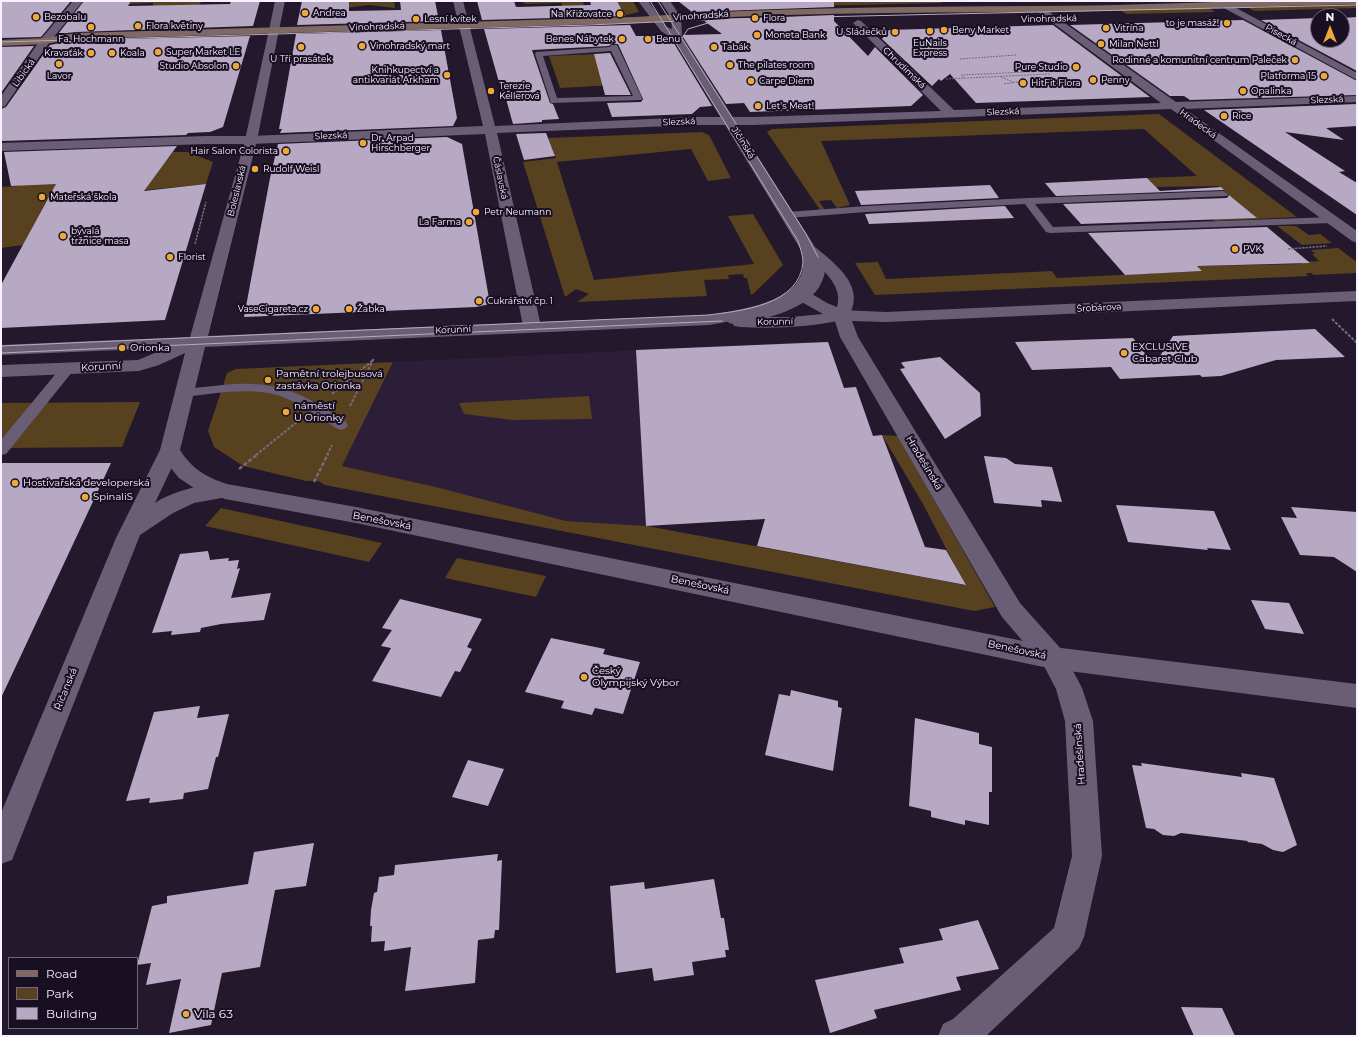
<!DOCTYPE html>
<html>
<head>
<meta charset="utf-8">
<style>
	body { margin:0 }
	#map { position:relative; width:1358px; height:1037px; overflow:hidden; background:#23182c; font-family:Montserrat,sans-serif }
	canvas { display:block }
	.frame { position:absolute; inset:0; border:2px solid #f8f1ff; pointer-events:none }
	.legend { position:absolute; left:8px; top:957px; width:130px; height:72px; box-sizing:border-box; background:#190f22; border:1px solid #72697a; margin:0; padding:5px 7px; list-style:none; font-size:12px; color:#f8f1ff }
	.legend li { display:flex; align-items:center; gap:8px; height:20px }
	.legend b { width:20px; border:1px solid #72697a }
	.north { position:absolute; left:1310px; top:8px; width:40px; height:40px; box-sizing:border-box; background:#190f22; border:1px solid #72697a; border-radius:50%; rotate:0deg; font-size:11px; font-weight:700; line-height:16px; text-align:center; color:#f8f1ff }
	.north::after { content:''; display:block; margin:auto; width:14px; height:18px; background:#eca93a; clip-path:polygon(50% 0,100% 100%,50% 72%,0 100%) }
</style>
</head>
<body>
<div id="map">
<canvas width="1358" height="1037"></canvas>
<div class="frame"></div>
<ul class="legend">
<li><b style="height:5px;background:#806962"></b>Road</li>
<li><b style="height:11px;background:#57411f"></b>Park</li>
<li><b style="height:11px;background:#b7a9c4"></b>Building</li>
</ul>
<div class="north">N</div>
</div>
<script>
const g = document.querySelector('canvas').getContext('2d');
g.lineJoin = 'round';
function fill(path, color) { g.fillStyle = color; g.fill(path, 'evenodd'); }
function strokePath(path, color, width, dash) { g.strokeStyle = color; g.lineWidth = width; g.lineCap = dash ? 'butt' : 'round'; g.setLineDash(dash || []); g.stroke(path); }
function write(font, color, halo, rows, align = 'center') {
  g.font = font + ' Montserrat,sans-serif'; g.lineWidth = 4; g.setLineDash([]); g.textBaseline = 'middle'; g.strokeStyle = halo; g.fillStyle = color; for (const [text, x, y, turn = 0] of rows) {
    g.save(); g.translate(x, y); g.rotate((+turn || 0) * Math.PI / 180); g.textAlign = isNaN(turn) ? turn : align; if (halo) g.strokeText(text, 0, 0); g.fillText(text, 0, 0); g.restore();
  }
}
fill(new Path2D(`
	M828 341 844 388 856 387 793 442 882 435 821 529 946 550 966 585 757 546 767 519 647 526 566 521 436 487 342 466 393 362Z`), '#2c1e38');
fill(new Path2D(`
	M135 1H202L199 5 153 6V3L129 4 131 2Z
	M346 1H394L395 8 369 5 345 8Z
	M522 1H583L584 6H562V3L527 4 523 3Z
	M617 1H633L639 12 622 16 624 14Z
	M803 1H940L942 3 806 6Z
	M1357 4V8L1254 11 1247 7Z
	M1209 8 1215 12 1126 14 1120 10Z
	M598 54 613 85 560 88 549 56Z
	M1159 114 1297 217 1215 221 1190 198 1209 199 1228 216 1252 214 1218 186 1156 187 1147 178 1197 176 1144 129 821 141 850 205 837 208 831 200 819 201 825 210H820L767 132 772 129Z
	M702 132 709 135 731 178 708 181 691 149 557 162 594 280 754 264 728 216 753 214 783 265 753 294 751 295 747 278H744L743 274 728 275 729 279 704 280 707 296 577 302 589 294 576 289 565 297 523 162 556 158 548 138Z
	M173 152H188L213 162 206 184 47 200 23 245 1 248V187L19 186 24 181 134 160 168 159Z
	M1277 226H1296L1309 235 1320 234 1332 243 1302 245Z
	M1338 248 1357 262V273L1314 275 1311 273H1306L1308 276 875 295 855 263 878 262 886 279 1052 271 1057 278 1202 271 1197 266 1301 264V262L1319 261 1312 254H1315L1311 250Z
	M393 362 342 466 436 487 566 521 647 526 965 585 923 504 882 435 898 436 995 607 974 611 325 485 318 481H306L243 466 214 447 208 431 227 373 236 369Z
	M589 396 592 419 512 420 464 414 459 403Z
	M140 402 122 447 1 448V403Z
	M221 508 382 543 369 562 205 526Z
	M457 558 546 576 536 597 445 578Z`), '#57411f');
fill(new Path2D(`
	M1 1H71L41 37 1 38Z
	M84 1H131L128 6 230 4 231 1H260L253 26 76 32 58 34Z
	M302 1H349V11L401 10 400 1H435L439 21 297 25Z
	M477 1H514L516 7 591 5 590 1H617L625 16 482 20Z
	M678 1H834V7L692 12Z
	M834 15V21L868 56 875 47 923 95 911 106 750 112 744 103 726 104 683 37V35L722 34 703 20Z
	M1357 17V71L1261 20 1318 18V40H1342V18Z
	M1243 20 1357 81V95L1190 100 1184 96H1170L1070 25Z
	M630 25 636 36H665L672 40 712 106 700 107 692 114 612 117 607 103 641 102 643 99 618 44H611L609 46 532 50 550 103 553 104 559 119 542 120V122L513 124 506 99 504 100 484 29Z
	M1053 25 1150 97 976 103 950 74 941 81 939 79 932 86 882 39 889 30Z
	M441 30 457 118 453 126 280 133 282 129H279L296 34Z
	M250 36 223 127 210 132 188 133 186 135 2 141 1 109 6 107 50 45 76 40Z
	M34 46 1 93V47Z
	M610 53 631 95H605L594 54Z
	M1357 104V126L1326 128 1344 140 1285 132 1345 171 1339 172 1357 183V215L1204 110Z
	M546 133 555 156 524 160 516 134Z
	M447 137 462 144 490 304 476 307 244 317 270 178 278 144Z
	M177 146 144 191 206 184 165 320 1 328V285L56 184 11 186 4 152Z
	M1147 178 1160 191 1221 187 1224 190 1056 196 1045 183Z
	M990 185 999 198 861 205 855 191Z
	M1229 195 1257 218 1081 224 1063 204 1227 198Z
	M1005 206 1014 218 869 224 865 214Z
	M1267 227 1310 263 1197 266 1202 271 1125 275 1088 233Z
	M1315 329 1345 357 1276 360 1221 376 1202 377 1200 375 1120 379 1111 367 1032 370 1015 342 1133 338 1154 365 1173 336Z
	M828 342 844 388 856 387 873 436 882 435 925 547 946 550 966 585 757 546 765 519 646 526 636 350Z
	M940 357 980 393 981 416 945 439 900 369 905 368 901 363 903 362Z
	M984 456 1006 458 1015 464 1052 467 1062 502 1041 500 1042 507 994 503Z
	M1 463H111L1 698Z
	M1116 505 1214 511 1231 550 1207 548 1208 550 1128 542Z
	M1291 507 1357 512V572L1334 557 1300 555 1281 517 1297 518Z
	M208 551 210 560 229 558 228 561 239 560 237 569 240 568 231 598 271 593 264 620 221 624 201 628 200 632 171 635 172 631 152 633 180 554Z
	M400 599 482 619 467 647 472 649 460 672 455 671 441 697 372 681 391 648 381 646 392 630 382 628Z
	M1251 600 1289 603 1304 634 1265 629Z
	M551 638 605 649 603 654 640 662 623 714 595 708 592 715 561 708 564 701 525 692Z
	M791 690 838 701V707L842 708 833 771 765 755 779 694 790 696Z
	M200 706 197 718 229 714 218 757H216L208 789 184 793 183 799 149 803 150 798 126 801 154 712Z
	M915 718 979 733V744L992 747V792H989V825L965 820V825L931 817V811L909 806Z
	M468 760 504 769 488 806 452 797Z
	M1141 763 1242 777 1241 773 1274 778 1297 845 1283 852 1273 850 1262 844 1247 842 1248 841 1181 833 1174 836 1163 835 1154 829 1146 828 1132 765 1142 766Z
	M314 843 306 886 275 890 260 967 222 973 211 1025 169 1033 181 979 146 985 151 963 137 965 152 906 167 903V896L248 884 254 852Z
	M498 854 497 861 502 860 499 930H495L494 938 478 940 475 983 405 991 411 947 384 951 385 941 371 942 372 926H370L371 910 374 893 377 892 379 877 394 875 395 865Z
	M714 879 721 918H724L729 950H725L726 957 692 962 694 975 654 981 652 968 616 973 610 886 644 882 645 889Z
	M978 920 999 969 956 977 961 990 874 1010 877 1018 830 1033 815 980 904 963 899 948 943 940 939 929Z
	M1181 1007 1222 1008 1235 1036H1194Z`), '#b7a9c4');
strokePath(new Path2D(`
	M960 59 1016 55
	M1001 77 1013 82
	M964 78 961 75 1047 71
	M946 79 1050 74
	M1004 84 1025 81`), '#756c7d', 1, [2, 1]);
strokePath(new Path2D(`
	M195 244 206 202
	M1288 249 1327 246`), '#756c7d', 1.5, [2.5, 1]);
strokePath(new Path2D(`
	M1332 319 1357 343
	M332 394 372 361
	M350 406 374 358
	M256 455 297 422
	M327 455 332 445`), '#756c7d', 2, [3, 1.5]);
strokePath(new Path2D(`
	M239 469 258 454
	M314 482 328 454`), '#756c7d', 2.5, [4, 2]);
fill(new Path2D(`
	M611 45H617L618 47 642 98 641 100 551 103 535 54 536 52 610 47ZM611 51 633 96 557 98 543 56Z
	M1223 191 1228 194 1227 196 1035 204 1053 227 1332 217 1337 220 1332 223 1050 233 1046 232 1025 204 866 212 788 218 783 215 788 212 866 206 1028 198Z
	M818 254 822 255C826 261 826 269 824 276 815 310 763 320 733 324L729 323 727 320 729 317C738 315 747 315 756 313 784 306 820 292 812 257L814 255Z
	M68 364 73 365 75 368 73 371 6 454 1 455V440L63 365Z
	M233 384C283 382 305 395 346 422L348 425 346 428 341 430 336 428C319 417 302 404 283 397 252 386 215 394 184 397L179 396 177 393 179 390 184 389Z`), '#6a5e76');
fill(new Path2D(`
	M73 1H83L49 43 5 106 1 108V96L41 39Z
	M275 1H285L279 30 274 33 269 30Z
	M453 1H463L495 126 696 117H753L941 111 853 23 858 20 861 21 954 110 1161 103 1034 9 1036 7H1042L1176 102 1357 96V102L1185 109 1357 231V243L1352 241 1171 109 753 125H696L497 133 541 326 538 330 532 331 526 330 523 326 485 134 251 144H206L1 151V143L206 136H251L483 126Z
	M1225 2 1357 73V80L1222 7 1220 5Z
	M1357 291V301L886 322 852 321 858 337 1020 603 1062 650 1082 688 1093 721 1102 856 1084 937 1079 948 986 1036H938L943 1024 953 1019 1054 928 1072 856 1065 721 1056 689 1044 666 1002 617 840 337 833 315 835 311 841 310 886 312Z
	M170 443 177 445 180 450 155 503C173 491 212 480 233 486L236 491 233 496 194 503 173 513 140 535 12 860 1 864V813L116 538 160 450 163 445Z`), '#6a5e76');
fill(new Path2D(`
	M638 1H648L667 27 672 29 671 17 660 1H670L681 17 682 37 815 247C837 265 868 288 847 319 811 327 777 329 740 327L734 326 732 321 709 325 205 347 180 450C192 469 206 477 227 484L356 507 1053 647 1357 684V708L1053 669 356 523 225 499 194 488 179 478 170 467 160 450 185 353 159 365 139 371 1 377V365L138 360 167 348 1 355V345L190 337 245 140 269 30 274 27 279 30 257 140 208 336 709 315C743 309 817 301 801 250L673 39 661 31ZM820 267C831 278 842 291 837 307L827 303 807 291 816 281ZM798 300 823 314 791 317H750L776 310Z`), '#6a5e76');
fill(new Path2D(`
	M1247 1H1357V4C1251 6 1144 11 1038 12 904 13 770 12 636 23L76 39 45 44 1 46V40L45 38 76 33 636 17C770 7 904 7 1038 6 1108 6 1177 3 1247 1Z`), '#806962');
strokePath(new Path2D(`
	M658 1 806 234 818 257
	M682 38 688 29 708 23
	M1 42 589 25 724 19 1357 5
	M1 346 708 315C741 311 800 305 803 262 803 256 800 247 798 241L650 1
	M1 353 722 321`), '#b5adbd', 1);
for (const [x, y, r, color] of [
	[305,13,4,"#eca93a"],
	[620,14,4,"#eca93a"],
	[36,17,4,"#eca93a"],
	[755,18,4,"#eca93a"],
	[416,19,4,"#eca93a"],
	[1227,23,4,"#eca93a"],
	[138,26,4,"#eca93a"],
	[91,27,4,"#eca93a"],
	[1106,28,4,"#eca93a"],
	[944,30,4,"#eca93a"],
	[930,31,4,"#eca93a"],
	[895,32,4,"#eca93a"],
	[757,35,4,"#eca93a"],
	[622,39,4,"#eca93a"],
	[648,39,4,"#eca93a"],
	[1101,44,4,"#eca93a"],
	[362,46,4,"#eca93a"],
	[301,47,4,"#eca93a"],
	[714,47,4,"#eca93a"],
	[158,52,4,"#eca93a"],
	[91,53,4,"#eca93a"],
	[112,53,4,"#eca93a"],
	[1295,60,4,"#eca93a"],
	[59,64,4,"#eca93a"],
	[730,65,4,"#eca93a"],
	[236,66,4,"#eca93a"],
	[1076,67,4,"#eca93a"],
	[447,75,4,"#eca93a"],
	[1324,76,4,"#eca93a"],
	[1093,80,4,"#eca93a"],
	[751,81,4,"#eca93a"],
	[1023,83,4,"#eca93a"],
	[491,91,4,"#eca93a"],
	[1243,91,4,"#eca93a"],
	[758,106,4,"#eca93a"],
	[1224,116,4,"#eca93a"],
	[363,143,4,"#eca93a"],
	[286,151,4,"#eca93a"],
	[255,169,4,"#eca93a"],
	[42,197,4,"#eca93a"],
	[476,212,4,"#eca93a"],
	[469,222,4,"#eca93a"],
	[63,236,4,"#eca93a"],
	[1235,249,4,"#eca93a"],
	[170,257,4,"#eca93a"],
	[479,301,4,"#eca93a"],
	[316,309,4,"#eca93a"],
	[349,309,4,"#eca93a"],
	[122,348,4,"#eca93a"],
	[1124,353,4,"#eca93a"],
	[268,380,4,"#eca93a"],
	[286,412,4,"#eca93a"],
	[15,483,4,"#eca93a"],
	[85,497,4,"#eca93a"],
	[584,677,4,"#eca93a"],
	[186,1014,4,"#eca93a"]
]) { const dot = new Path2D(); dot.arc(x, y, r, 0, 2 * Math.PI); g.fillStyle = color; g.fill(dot); strokePath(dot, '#190f22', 1.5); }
write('9px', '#f8f1ff', '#190f22', [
	["Andrea",313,13],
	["Na Křižovatce",612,14,"right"],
	["Bezobalu",44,17],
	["Flora",763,18],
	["Lesní kvítek",424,19],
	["to je masáž!",1219,23,"right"],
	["Flora květiny",146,26],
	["Vitrína",1114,28],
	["Beny Market",952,30],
	["U Sládečků",887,32,"right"],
	["Moneta Bank",765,35],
	["Fa. Hochmann",91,39,"center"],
	["Benes Nábytek",614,39,"right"],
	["Benu",656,39],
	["EuNails",930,43,"center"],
	["Express",930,53,"center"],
	["Milan Nettl",1109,44],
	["Vinohradský mart",370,46],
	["Tabák",722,47],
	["Super Market LE",166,52],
	["Kravaťák",83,53,"right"],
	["Koala",120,53],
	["U Tří prasátek",301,59,"center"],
	["Rodinné a komunitní centrum Paleček",1287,60,"right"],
	["The pilates room",738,65],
	["Studio Absolon",228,66,"right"],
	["Pure Studio",1068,67,"right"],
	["Knihkupectví a",439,70,"right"],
	["antikvariát Arkham",439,80,"right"],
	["Lavor",59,76,"center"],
	["Platforma 15",1316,76,"right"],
	["Penny",1101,80],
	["Carpe Diem",759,81],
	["HitFit Flora",1031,83],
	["Terezie",499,86],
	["Kellerová",499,96],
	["Opalinka",1251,91],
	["Let's Meat!",766,106],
	["Rice",1232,116],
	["Dr. Arpad",371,138],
	["Hirschberger",371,148],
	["Hair Salon Colorista",278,151,"right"],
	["Rudolf Weisl",263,169],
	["Mateřská škola",50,197],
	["Petr Neumann",484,212],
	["La Farma",461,222,"right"],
	["bývalá",71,231],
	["tržnice masa",71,241],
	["PVK",1243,249],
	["Florist",178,257],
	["Cukrářství čp. 1",487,301],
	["VaseCigareta.cz",308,309,"right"],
	["Žabka",357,309]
], 'left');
write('9px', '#f8f1ff', '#190f22', [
	["Vinohradská",701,16,-4],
	["Vinohradská",1049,19,-1],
	["Vinohradská",377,27,-2],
	["Písecká",1281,35,29],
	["Chrudimská",904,68,44],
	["Libická",24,73,-54],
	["Slezská",1327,100,-2],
	["Slezská",1003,112,-2],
	["Slezská",679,122,-2],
	["Hradecká",1198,124,36],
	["Slezská",331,136,-2],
	["Jičínská",743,143,58],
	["Čáslavská",500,178,78],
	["Boleslavská",237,191,-76],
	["Šrobárova",1099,308,-3],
	["Korunní",775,322,-1],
	["Korunní",453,330,-3]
]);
write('10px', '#f8f1ff', '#190f22', [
	["EXCLUSIVE",1132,347],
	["Cabaret Club",1132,359],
	["Orionka",130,348],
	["Pamětní trolejbusová",276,374],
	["zastávka Orionka",276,386],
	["náměstí",294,406],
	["U Orionky",294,418],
	["Hostivařská developerská",23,483],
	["SpinaliS",93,497],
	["Český",592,671],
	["Olympijský Výbor",592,683]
], 'left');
write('10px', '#f8f1ff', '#190f22', [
	["Korunní",101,367,-3],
	["Hradešínská",924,463,59],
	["Benešovská",382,521,11],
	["Benešovská",700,585,12],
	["Benešovská",1017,650,12],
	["Říčanská",66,689,-68],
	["Hradešínská",1080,754,-94]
]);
write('12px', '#f8f1ff', '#190f22', [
	["Vila 63",194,1014]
], 'left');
</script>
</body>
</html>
